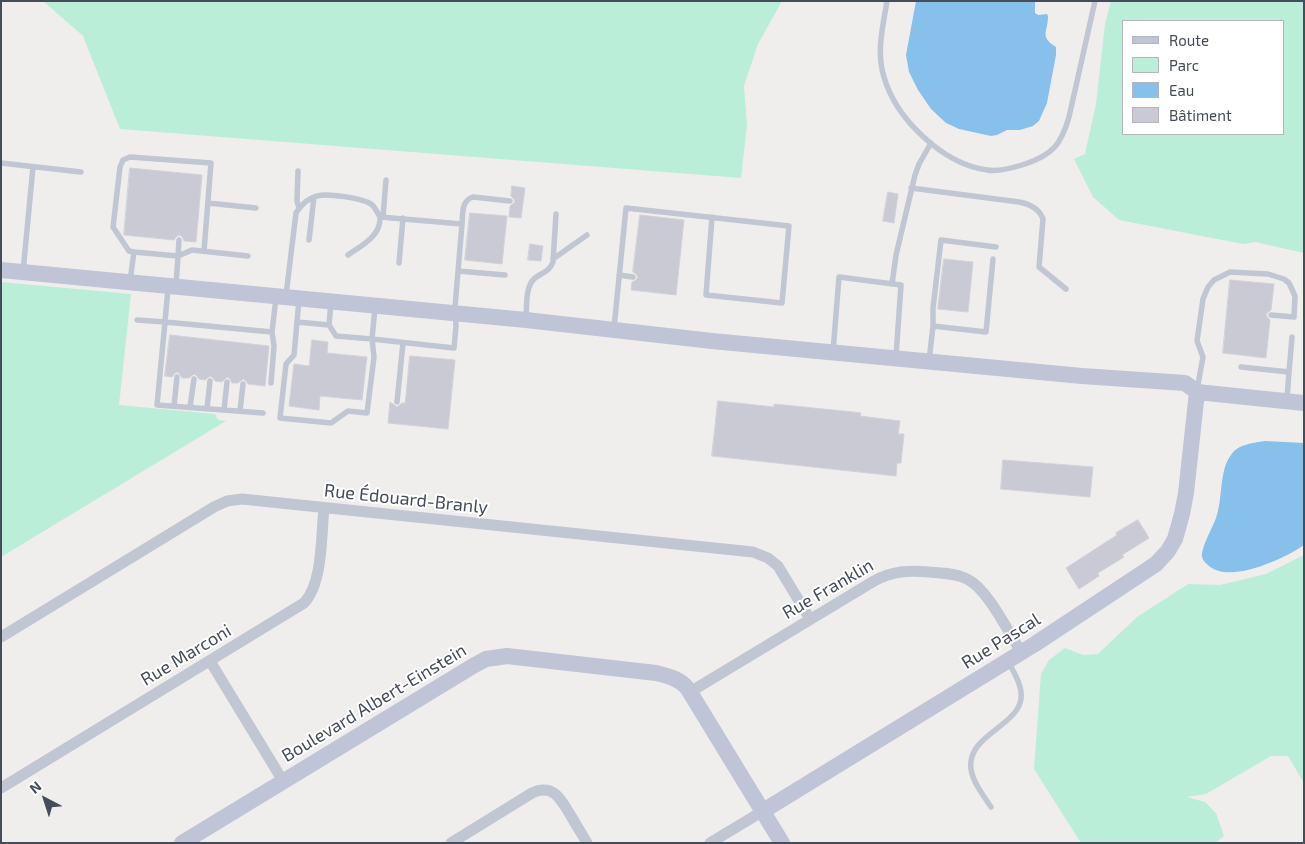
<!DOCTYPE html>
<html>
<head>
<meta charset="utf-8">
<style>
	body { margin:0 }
	#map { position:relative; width:1305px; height:844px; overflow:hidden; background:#f0eded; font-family:"Exo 2",sans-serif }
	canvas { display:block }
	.frame { position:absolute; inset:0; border:2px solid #454c5a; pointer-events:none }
	.legend { position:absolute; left:1122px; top:20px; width:162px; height:115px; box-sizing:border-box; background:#fff; border:1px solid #b5b7bd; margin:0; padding:6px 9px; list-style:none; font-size:15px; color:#454c5a }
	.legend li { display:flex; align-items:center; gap:10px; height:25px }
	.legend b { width:25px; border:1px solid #b5b7bd }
	.north { position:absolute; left:20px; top:774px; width:50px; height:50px; -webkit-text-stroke:4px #fff; paint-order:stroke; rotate:320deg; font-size:14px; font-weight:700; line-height:20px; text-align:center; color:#454c5a }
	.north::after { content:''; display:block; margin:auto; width:18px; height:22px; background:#454c5a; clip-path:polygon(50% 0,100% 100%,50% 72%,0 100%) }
</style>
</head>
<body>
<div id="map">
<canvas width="1305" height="844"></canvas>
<div class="frame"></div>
<ul class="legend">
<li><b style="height:6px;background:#bfc5d6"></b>Route</li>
<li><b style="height:14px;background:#baeed9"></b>Parc</li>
<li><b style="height:14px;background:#87c1eb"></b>Eau</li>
<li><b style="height:14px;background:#c9cad3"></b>Bâtiment</li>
</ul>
<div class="north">N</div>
</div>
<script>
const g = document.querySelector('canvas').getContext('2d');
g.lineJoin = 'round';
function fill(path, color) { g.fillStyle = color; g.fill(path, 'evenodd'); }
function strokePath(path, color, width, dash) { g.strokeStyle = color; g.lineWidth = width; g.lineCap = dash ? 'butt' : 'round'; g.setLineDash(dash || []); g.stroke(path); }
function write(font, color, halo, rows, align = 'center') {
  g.font = font + ' "Exo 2",sans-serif'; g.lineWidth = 4; g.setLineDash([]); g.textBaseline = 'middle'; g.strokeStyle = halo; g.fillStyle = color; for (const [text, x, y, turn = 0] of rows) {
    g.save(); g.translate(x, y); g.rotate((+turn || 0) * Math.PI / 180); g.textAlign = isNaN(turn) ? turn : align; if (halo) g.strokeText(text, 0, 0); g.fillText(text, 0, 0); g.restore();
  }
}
fill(new Path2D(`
	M43 1H782L758 44 744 86 747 125 741 178 120 129 83 36Z
	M1111 1H1304V253L1255 242 1243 244 1119 220 1093 197 1074 159 1085 154 1096 104 1105 24ZM1124 21H1284V134H1124Z
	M1 282 131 294 119 405 215 414 218 420 226 421 1 557Z
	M1304 555V783L1288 756H1271L1206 794 1187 797 1205 802 1216 813 1224 836 1215 843H1081L1034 769 1041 674 1049 660 1065 648 1083 655 1098 654 1137 617 1188 584 1220 585 1266 574Z`), '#baeed9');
fill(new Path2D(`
	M916 1H1035V13L1038 15 1047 14 1048 16C1048 33 1039 36 1056 47V55L1047 103 1039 121 1033 126 1020 130H1007L997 135 991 136 959 129 946 123 931 109 918 90 909 72 906 55Z
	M1265 441 1304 443V545C1284 559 1230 584 1209 566 1206 563 1203 561 1202 557 1201 547 1213 527 1216 518 1223 499 1219 470 1231 455 1238 444 1253 443 1265 441Z`), '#87c1eb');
const building = new Path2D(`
	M130 168 202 175 196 242 184 241 183 238 180 235 177 236 174 240 124 235Z
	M512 186 525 188 521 218 509 217 510 206 515 202 514 199 511 196Z
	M888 192 898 194 894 223 883 221Z
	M470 213 507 216 502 264 465 260Z
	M640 215 684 220 676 295 631 290 632 282 636 280 638 277 636 274 633 272Z
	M530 244 543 246 541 261 528 260Z
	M944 259 973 262 968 312 938 309Z
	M1230 280 1274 284 1271 310 1266 314 1267 317 1270 320 1266 358 1223 353Z
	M170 335 269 346 265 386 248 384 246 381 243 379 238 383H232L230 379 227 377 222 382 215 381 213 378 210 376 205 380 199 379 197 376 194 374 189 378H182L178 372 175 373 172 377 165 376Z
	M312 340 328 342 327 353 367 357 362 400 320 396 319 410 289 406 294 364 309 366Z
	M410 356 455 360 448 429 388 423 390 402 397 407 402 403H405Z
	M718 401 774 407V404L853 412 861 413 860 416 900 421 898 434H904L901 463H897L896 476 712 456Z
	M1003 460 1093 467 1090 497 1001 489Z
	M1138 520 1149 538 1122 555 1124 557 1098 573 1099 576 1079 589 1066 568 1117 535 1116 533Z`);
fill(building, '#c9cad3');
strokePath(building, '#d1d1d9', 1);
strokePath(new Path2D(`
	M887 1C883 26 876 52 884 77 896 119 943 164 987 170 999 172 1013 168 1025 164 1052 155 1061 145 1069 117L1095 1
	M1 163 81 172
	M298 171 297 201 299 208
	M911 188 1019 202C1030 204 1039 208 1043 219L1039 267 1066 289
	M208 203 256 208
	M383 217 386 180
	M462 224C463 213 461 201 473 197L510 201
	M179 240 178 256 192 250 248 256
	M309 240 314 197
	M134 252 129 251 113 227 120 167 123 160 130 157 211 163 204 251
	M348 255C362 245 381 236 380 217
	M553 259 587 235
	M399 263 403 218
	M458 271 505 275
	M23 272 33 167
	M619 275 633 277
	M130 281 134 252 178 256 176 284
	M892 284 896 255 915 175 919 164 931 143
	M168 288 165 322 272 332 276 298
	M286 295 296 213C301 205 308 198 317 196 327 193 362 198 371 204 375 207 377 212 380 217L462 224 455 307 456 326 454 348 372 339 374 357 367 413 348 411 331 423 280 418 286 364 294 355 297 322
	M299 300 297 322 329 325 336 336 372 339 375 308
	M526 318C527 306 525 286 535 278 543 272 549 272 553 262L556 214
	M137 320 165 322 157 405 263 413
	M329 325 331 302
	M933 326V308L941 240 996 247
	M614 328 626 208 789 226 782 303 706 295 712 217
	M833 352 839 277 901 285 896 356
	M929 361 933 326 986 332 993 259
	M1241 367 1289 372 1287 399
	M1289 372 1292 337
	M271 383 274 346 272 332
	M1197 390 1203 357 1197 341 1203 299 1208 287 1214 280 1230 272 1268 274 1284 279 1289 283 1295 296 1294 317 1271 315
	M397 402 403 343
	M174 406 177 377
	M190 407 194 379
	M207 408 210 381
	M224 410 227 382
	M240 411 243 384
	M991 807C984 796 973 783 971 769 966 731 1031 725 1020 687 1018 679 1013 670 1008 662`), '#c0c6d2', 5.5);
strokePath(new Path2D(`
	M1 637 214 507 227 501 242 499 753 552 768 558 778 566 810 619
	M210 661 283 781
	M690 692 874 581C892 571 909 570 929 572 942 573 956 573 967 579 988 589 1008 632 1021 652
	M1 788 304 603C323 583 321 536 324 508
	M451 843 532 793C554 783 561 800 571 816 576 825 582 834 587 843
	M710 843 763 811`), '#c0c6d2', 11);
strokePath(new Path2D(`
	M1 270 526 320 712 341 1082 376 1185 383 1197 392
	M1197 392 1304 403
	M763 811 1035 644 1156 564 1168 551 1175 539 1182 514 1186 493 1197 392
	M182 843 473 666 486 659 507 656 656 673C669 676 680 679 688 689L782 843`), '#bfc5d6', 16);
write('18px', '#454c5a', '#fff', [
	["Rue Édouard-Branly",406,499,6],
	["Rue Franklin",828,589,-30],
	["Rue Pascal",1001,641,-32],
	["Rue Marconi",186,655,-31],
	["Boulevard Albert-Einstein",374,703,-31]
]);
</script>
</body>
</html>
